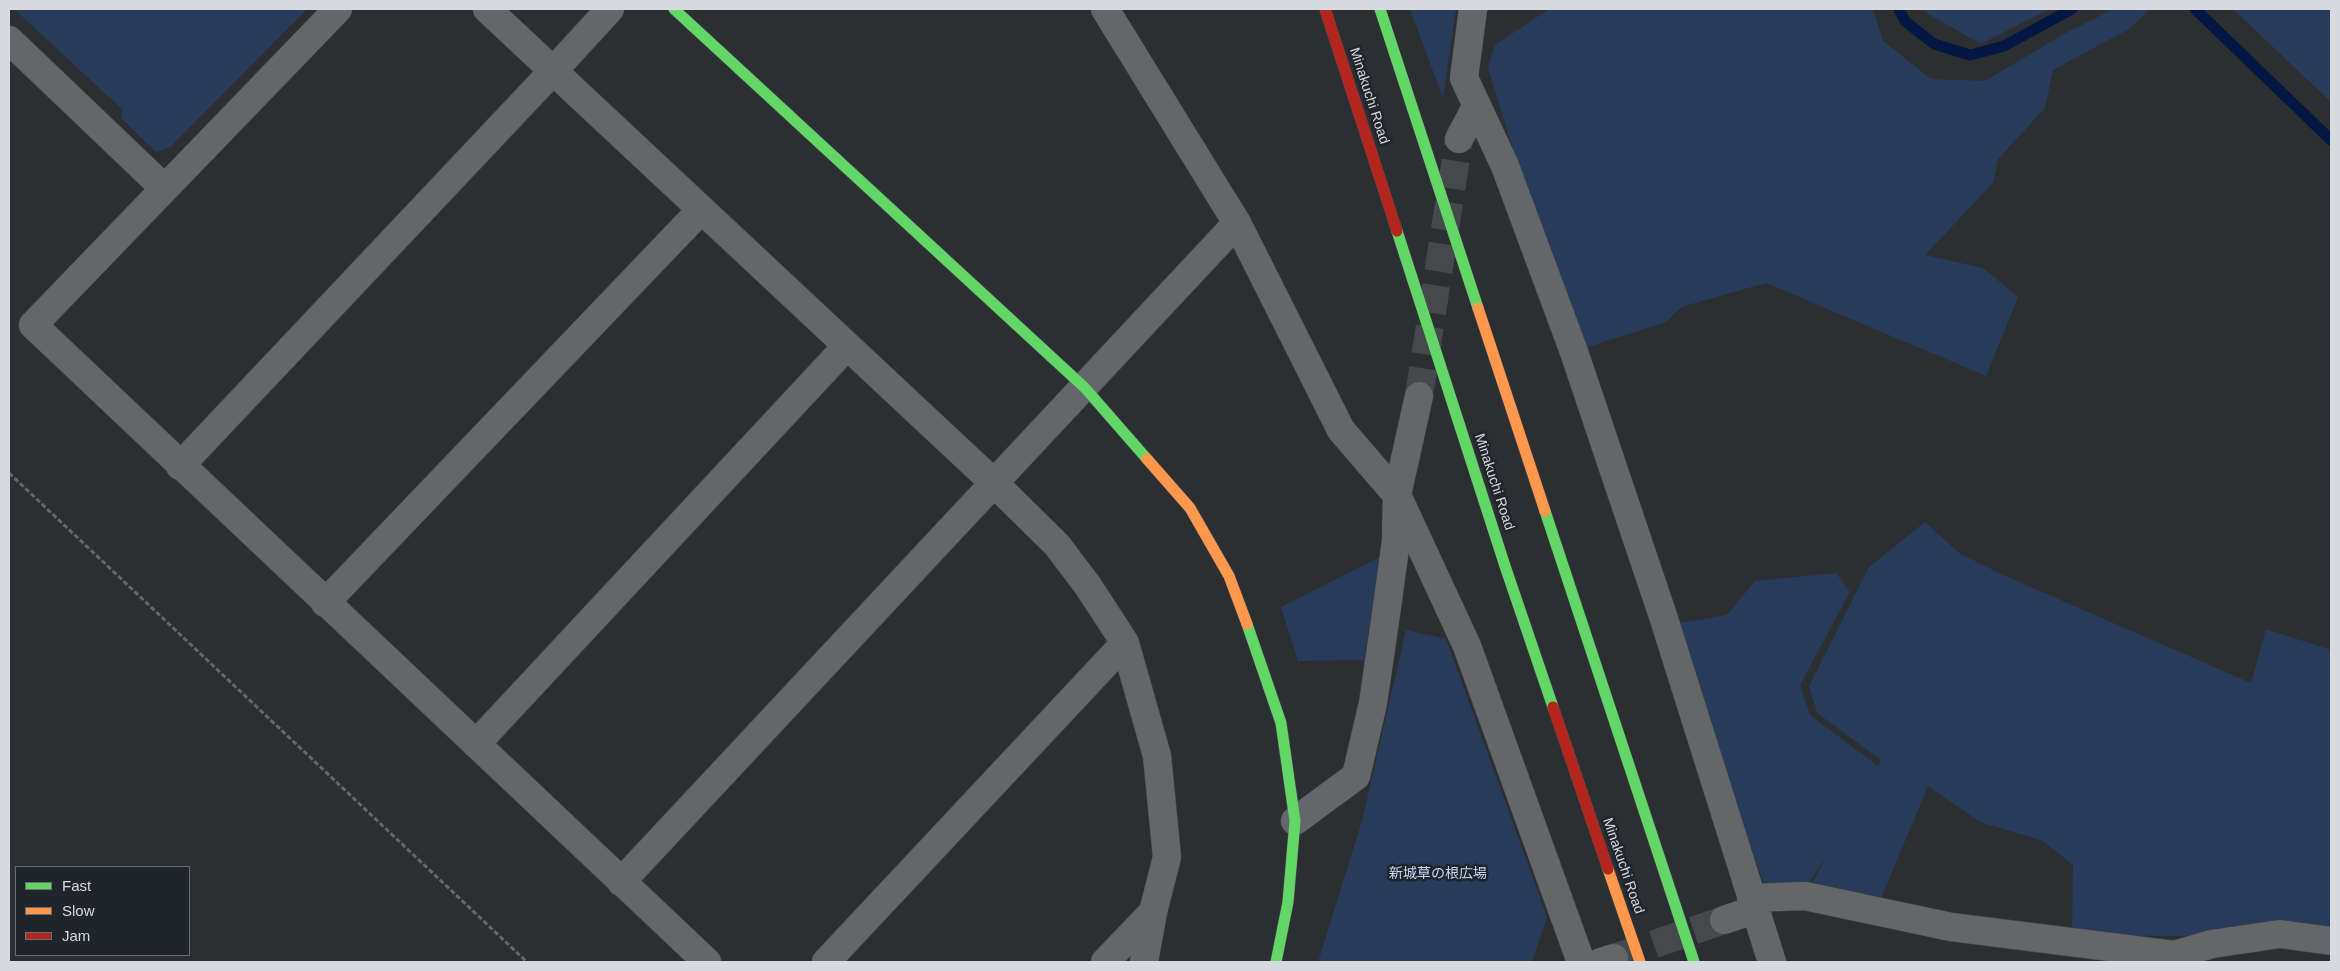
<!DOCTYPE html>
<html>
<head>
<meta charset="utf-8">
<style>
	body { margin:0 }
	#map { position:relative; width:2340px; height:971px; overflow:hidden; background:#2c2f32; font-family:Helvetica,sans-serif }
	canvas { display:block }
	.frame { position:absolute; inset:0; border:10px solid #d7dade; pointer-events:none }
	.legend { position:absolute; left:15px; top:866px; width:175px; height:90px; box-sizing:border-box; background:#20242b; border:1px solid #696d73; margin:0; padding:6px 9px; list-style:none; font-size:15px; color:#d7dade }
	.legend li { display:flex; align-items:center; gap:10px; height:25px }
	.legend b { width:25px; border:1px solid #696d73 }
</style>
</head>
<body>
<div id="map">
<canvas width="2340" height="971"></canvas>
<div class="frame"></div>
<ul class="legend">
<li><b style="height:6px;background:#63d668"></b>Fast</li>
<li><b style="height:6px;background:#ff974d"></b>Slow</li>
<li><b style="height:6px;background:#b3261e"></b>Jam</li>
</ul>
</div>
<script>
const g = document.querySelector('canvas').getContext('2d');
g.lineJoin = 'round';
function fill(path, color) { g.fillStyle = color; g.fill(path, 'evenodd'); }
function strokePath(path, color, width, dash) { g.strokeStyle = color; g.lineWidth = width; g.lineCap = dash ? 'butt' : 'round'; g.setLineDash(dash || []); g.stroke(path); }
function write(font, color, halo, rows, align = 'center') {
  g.font = font + ' Helvetica,"Noto Sans JP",sans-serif'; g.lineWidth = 5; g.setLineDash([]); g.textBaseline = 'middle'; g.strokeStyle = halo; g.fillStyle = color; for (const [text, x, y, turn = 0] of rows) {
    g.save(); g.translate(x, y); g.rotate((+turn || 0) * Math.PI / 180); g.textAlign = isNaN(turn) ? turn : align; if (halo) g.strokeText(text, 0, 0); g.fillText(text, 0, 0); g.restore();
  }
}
fill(new Path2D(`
	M14 9H307L170 147 156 152 121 118 123 110Z
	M1410 9H1456L1443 98Z
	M1549 9H1873L1883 41 1931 79 1985 81 2064 34 2113 9H2150L2129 29 2053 70 2045 108 1998 159 1993 183 1925 255 1983 268 2018 297 1986 376 1766 283 1681 307 1666 322 1585 348 1566 321 1488 68 1495 45Z
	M1922 9H2050L1981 44 1928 14Z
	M2233 9H2331V102Z
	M1925 522 1959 553 2003 575 2251 683 2266 629 2331 650V935L2290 925 2183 936 2072 935 2073 865 2043 841 1980 822 1928 786 1877 908 1808 891 1826 857 1802 893 1766 890 1674 624 1727 615 1755 581 1836 573 1850 592 1800 685 1810 715 1878 766 1881 760 1817 713 1809 686 1869 567Z
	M1380 557 1364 660 1298 661 1281 607Z
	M1406 630 1446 639 1547 917 1532 962H1318L1362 821Z`), '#283b5b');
strokePath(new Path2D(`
	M1899 9 1905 21 1934 44 1970 55 2004 46 2072 9
	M2195 9 2331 140`), '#041642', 11);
strokePath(new Path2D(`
	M1419 396 1459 139
	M1614 958 1724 920`), '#46494c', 28, [28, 14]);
const street = new Path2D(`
	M338 9 33 325 707 962
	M487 9 994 483 1057 545 1088 586 1125 643 1157 756 1167 857 1153 912 1144 962
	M1105 9 1237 223 1341 430 1397 495 1467 646 1581 962
	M1473 9 1464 78 1505 166 1574 352 1664 619 1772 962
	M9 40 164 188
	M1459 139 1476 107
	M180 466 554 70 610 9
	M325 603 701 210
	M476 744 847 346
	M1295 821 1356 776 1373 703 1386 614 1396 541 1397 495 1419 396
	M621 882 1237 223
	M1751 898 1805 896 1951 927 2174 955 2212 944 2280 934 2331 941
	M1724 920 1754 910
	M826 962 1125 643
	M1105 962 1153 912
	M1601 962 1614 958`);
const fast = new Path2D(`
	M674 9 1085 388 1147 459
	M1380 9 1478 308
	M1397 231 1505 566 1553 707
	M1545 511 1694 962
	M1247 624 1281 723 1295 821 1288 902 1276 962`);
const slow = new Path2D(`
	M1478 308 1545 511
	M1147 459 1190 508 1229 576 1247 624
	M1608 869 1640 962`);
const jam = new Path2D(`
	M1325 9 1397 231
	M1553 707 1608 869`);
strokePath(street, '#474a4d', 29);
strokePath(fast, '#474a4d', 12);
strokePath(slow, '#474a4d', 12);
strokePath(jam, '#474a4d', 12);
strokePath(new Path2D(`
	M9 473 527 962`), '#656769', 3, [5, 2.5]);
strokePath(street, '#646669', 28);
strokePath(fast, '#63d668', 11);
strokePath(slow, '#ff974d', 11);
strokePath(jam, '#b3261e', 11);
write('14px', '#d7dade', '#20242b', [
	["Minakuchi Road",1369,96,72],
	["Minakuchi Road",1494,482,72],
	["Minakuchi Road",1623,866,71]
]);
write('14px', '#c5d9fa', '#20242b', [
	["新城草の根広場",1438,874]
]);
</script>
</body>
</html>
